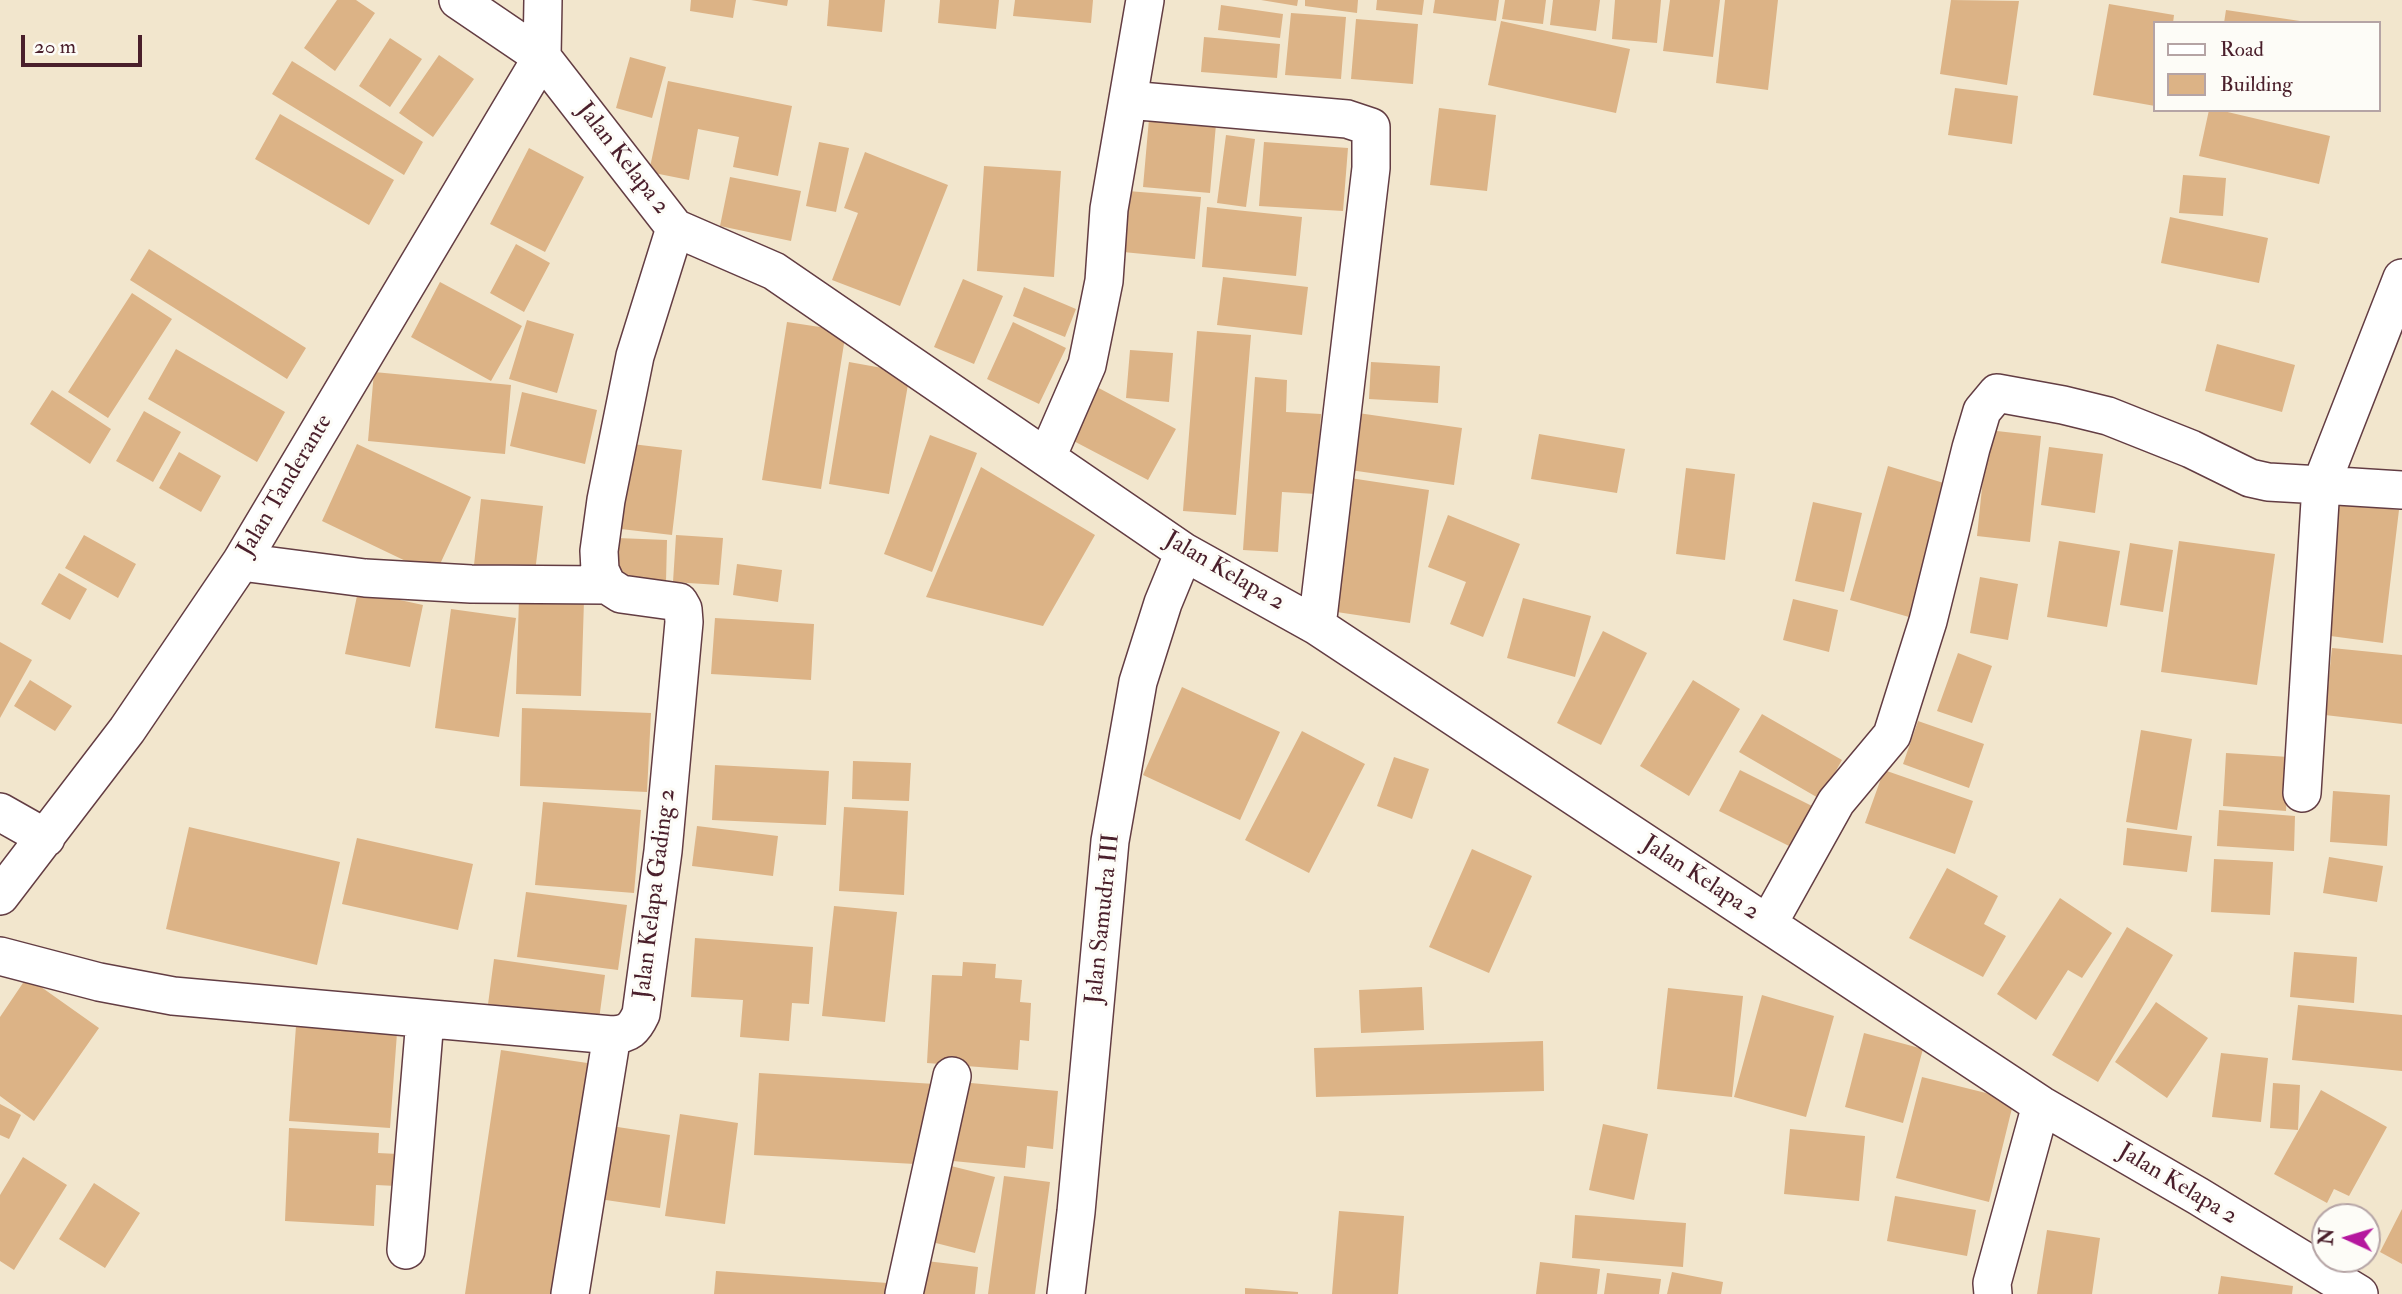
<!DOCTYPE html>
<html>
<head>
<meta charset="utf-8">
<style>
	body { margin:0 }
	#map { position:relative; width:2402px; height:1294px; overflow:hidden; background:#f2e6cd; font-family:"IM FELL Double Pica",serif }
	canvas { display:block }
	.legend { position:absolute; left:2153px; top:21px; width:228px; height:91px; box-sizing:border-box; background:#fdfcf7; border:2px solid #b5a4a5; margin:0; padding:9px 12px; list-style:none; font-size:21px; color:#4a1f2b }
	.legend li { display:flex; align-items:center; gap:14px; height:35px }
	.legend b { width:35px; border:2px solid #b5a4a5 }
	.north { position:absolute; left:2311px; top:1203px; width:70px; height:70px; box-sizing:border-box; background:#fdfcf7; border:2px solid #b5a4a5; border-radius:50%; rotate:274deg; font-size:19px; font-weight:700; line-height:28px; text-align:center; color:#4a1f2b }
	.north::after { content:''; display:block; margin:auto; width:24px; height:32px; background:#b5179e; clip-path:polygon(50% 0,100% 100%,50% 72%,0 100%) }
	.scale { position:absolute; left:21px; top:35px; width:121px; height:32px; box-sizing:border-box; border:4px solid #4a1f2b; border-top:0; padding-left:9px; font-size:21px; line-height:24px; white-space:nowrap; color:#4a1f2b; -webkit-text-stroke:5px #fdfcf7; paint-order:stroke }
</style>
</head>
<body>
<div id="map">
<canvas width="2402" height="1294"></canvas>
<ul class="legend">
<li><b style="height:9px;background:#fff"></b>Road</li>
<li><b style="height:19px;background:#dcb386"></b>Building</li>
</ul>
<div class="north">N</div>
<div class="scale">20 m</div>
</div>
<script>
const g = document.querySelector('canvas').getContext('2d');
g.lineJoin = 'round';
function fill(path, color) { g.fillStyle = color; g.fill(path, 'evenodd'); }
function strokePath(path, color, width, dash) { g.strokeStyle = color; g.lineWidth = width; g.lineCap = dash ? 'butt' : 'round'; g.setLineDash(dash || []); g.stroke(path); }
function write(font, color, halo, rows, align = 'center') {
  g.font = font + ' "IM FELL Double Pica",serif'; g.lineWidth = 6; g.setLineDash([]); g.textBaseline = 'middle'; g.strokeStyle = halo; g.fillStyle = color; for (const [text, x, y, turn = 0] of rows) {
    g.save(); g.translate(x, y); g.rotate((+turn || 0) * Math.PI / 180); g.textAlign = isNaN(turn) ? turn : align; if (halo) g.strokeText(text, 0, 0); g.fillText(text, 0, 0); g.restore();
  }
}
fill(new Path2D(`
	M337 0H356L375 13 335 71 304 48Z
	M691 0H736L733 18 690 11Z
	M751 0H788L787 6Z
	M829 0H885L882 32 827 26Z
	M940 0H999L996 29 938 23Z
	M1015 0H1093L1091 23 1013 16Z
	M1261 0H1298L1297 6Z
	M1305 0H1358L1357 13 1305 6Z
	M1377 0H1424L1422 15 1376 10Z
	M1435 0H1499L1496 21 1433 13Z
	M1505 0H1546L1543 24 1502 19Z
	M1553 0H1600L1596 31 1550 25Z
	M1615 0H1661L1657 43 1612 39Z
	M1670 0H1720L1713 57 1663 51Z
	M1725 0H1778L1768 90 1716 83Z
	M1951 0 2019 1 2007 85 1940 74Z
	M2109 4 2174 15 2173 23H2155V106L2093 95Z
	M1221 5 1283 14 1280 38 1218 30Z
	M2226 10 2300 21V23H2224Z
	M1291 13 1346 17 1341 79 1285 75Z
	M1356 19 1418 24 1413 84 1351 79Z
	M1501 21 1630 49 1616 113 1488 85Z
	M1204 37 1280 44 1277 78 1201 72Z
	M390 38 422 59 390 107 359 86Z
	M439 55 474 79 433 137 399 113Z
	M630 57 666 67 652 118 616 108Z
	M292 61 423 142 404 175 272 94Z
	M668 81 792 106 778 176 733 167 739 137 698 129 689 180 649 172Z
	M1955 88 2018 96 2012 144 1948 135Z
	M1439 108 1496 115 1487 191 1430 185Z
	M2209 110H2219L2330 136 2319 184 2199 156Z
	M280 114 394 180 369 225 255 159Z
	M1149 119 1216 124 1210 193 1143 187Z
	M1226 135 1255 139 1246 207 1217 203Z
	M819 142 849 148 836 212 806 206Z
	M1264 142 1348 148 1343 211 1259 206Z
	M529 148 584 177 545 252 490 224Z
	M865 152 948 185 900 306 832 280 858 213 844 208Z
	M984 166 1061 171 1054 277 977 271Z
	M2183 175 2226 178 2223 216 2179 213Z
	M730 177 801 191 791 241 720 226Z
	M1128 191 1201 197 1195 259 1123 252Z
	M1207 207 1302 217 1296 276 1202 267Z
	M2170 217 2268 238 2259 283 2161 263Z
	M516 244 550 263 524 312 490 293Z
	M149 249 306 348 287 379 130 280Z
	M1223 277 1308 287 1302 335 1217 325Z
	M963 279 1003 296 974 364 934 347Z
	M440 282 522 326 491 381 411 337Z
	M1024 287 1076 309 1065 337 1013 316Z
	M132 293 172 319 108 418 68 392Z
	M527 320 574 334 557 393 509 379Z
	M787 322 846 331 821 489 762 480Z
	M1013 322 1066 348 1039 404 987 379Z
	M1197 331 1251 335 1236 515 1183 511Z
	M2217 344 2295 365 2282 412 2205 391Z
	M176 349 285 412 257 462 148 399Z
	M1130 350 1173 353 1169 402 1126 398Z
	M849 362 910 373 889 494 829 484Z
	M1371 362 1440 366 1438 403 1369 399Z
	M374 372 511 385 505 454 368 441Z
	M1255 377 1287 380 1286 412 1321 414 1316 494 1282 492 1278 552 1243 550Z
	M1093 385 1176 429 1148 480 1066 437Z
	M52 390 111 429 90 464 30 424Z
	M522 392 597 410 585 464 510 446Z
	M144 411 181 432 153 482 116 461Z
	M1358 413 1462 428 1454 485 1350 470Z
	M1988 430 2041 436 2030 542 1977 536Z
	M1539 434 1625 449 1617 493 1531 479Z
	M930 435 977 453 932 572 884 554Z
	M357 444 471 497 435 575 322 521Z
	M632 444 682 450 672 535 621 529Z
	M2049 447 2103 454 2095 513 2041 505Z
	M179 452 221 476 201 512 159 488Z
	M1888 466 1947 484 1909 617 1850 600Z
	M981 467 1095 535 1043 626 926 597Z
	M1686 468 1735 474 1725 560 1676 554Z
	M1350 478 1429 490 1410 623 1330 611Z
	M481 499 543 506 535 572 474 565Z
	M1813 502 1862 513 1844 592 1795 581Z
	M2339 503 2399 510 2383 643 2323 635Z
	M1448 515 1520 544 1483 637 1450 624 1466 582 1428 567Z
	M84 535 136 564 118 598 65 568Z
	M676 535 723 538 719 585 673 582Z
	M617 538 667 540 666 582 615 580Z
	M2059 541 2120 551 2107 627 2047 617Z
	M2179 541 2275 554 2257 685 2161 672Z
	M2130 543 2173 550 2163 612 2120 605Z
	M737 564 782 570 778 602 733 595Z
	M59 573 87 589 70 620 41 604Z
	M1980 577 2018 584 2008 640 1970 633Z
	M358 591 423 605 410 667 345 654Z
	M519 598 584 600 581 696 516 694Z
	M1523 598 1591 616 1575 677 1507 658Z
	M1793 599 1838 610 1829 652 1783 640Z
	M451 609 516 618 499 737 435 728Z
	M715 618 814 624 811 680 711 674Z
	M1603 631 1647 653 1601 745 1557 723Z
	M0 642 32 660 0 718Z
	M2332 648 2402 655V724L2325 715Z
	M1958 653 1992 666 1972 723 1937 711Z
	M30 680 72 706 55 731 14 706Z
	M1693 680 1740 709 1689 796 1640 766Z
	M1182 687 1280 732 1240 820 1143 775Z
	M522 708 651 713 647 792 520 786Z
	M1762 714 1842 760 1820 799 1739 752Z
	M1918 721 1984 744 1969 788 1903 764Z
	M2141 730 2192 739 2177 830 2126 822Z
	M1302 731 1365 764 1309 873 1245 840Z
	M2226 753 2289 757 2286 811 2223 806Z
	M1394 757 1429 769 1412 819 1377 806Z
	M853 761 911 763 909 801 852 799Z
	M715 765 829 771 826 825 712 820Z
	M1740 770 1814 807 1793 848 1719 811Z
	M1884 770 1973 801 1955 854 1865 823Z
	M2333 791 2390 795 2387 846 2330 842Z
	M543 802 641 810 634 893 535 885Z
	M844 807 908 811 904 895 839 891Z
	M2219 810 2295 816 2294 851 2217 846Z
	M697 826 778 836 773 876 692 866Z
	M189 827 340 862 317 965 166 929Z
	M2127 828 2192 836 2187 872 2123 865Z
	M357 838 473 864 458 930 342 904Z
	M1472 849 1532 876 1489 973 1429 947Z
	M2329 857 2383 866 2377 902 2323 893Z
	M2214 859 2273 862 2270 915 2211 912Z
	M1947 868 1998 896 1984 924 2006 936 1983 977 1909 938Z
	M526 892 627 905 618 970 517 957Z
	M2060 898 2112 933 2082 978 2068 970 2036 1020 1997 994Z
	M834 906 897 912 885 1022 822 1016Z
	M2127 927 2173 955 2098 1082 2052 1055Z
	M695 938 813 947 809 1004 792 1003 789 1041 740 1037 743 1000 691 997Z
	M2294 952 2357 957 2354 1003 2290 997Z
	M494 959 605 975 598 1027 487 1012Z
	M963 962 996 964 995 978 1022 980 1020 1002 1031 1003 1029 1041 1020 1040 1018 1070 927 1063 932 975 962 976Z
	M27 977 99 1028 34 1121 0 1096V1017Z
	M1422 987 1424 1030 1361 1033 1359 990Z
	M1668 988 1743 996 1732 1097 1657 1089Z
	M1762 995 1834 1016 1806 1117 1734 1097Z
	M2156 1002 2208 1038 2167 1098 2115 1062Z
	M2298 1005 2402 1015V1071L2292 1060Z
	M296 1026 397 1033 390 1128 289 1121Z
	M1864 1033 1923 1049 1903 1123 1845 1107Z
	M1543 1041 1544 1091 1316 1097 1314 1048Z
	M501 1050 594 1064 561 1294H465Z
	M2221 1053 2268 1058 2261 1122 2212 1117Z
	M759 1073 935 1084 915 1164 754 1155Z
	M1922 1077 2014 1100 1989 1202 1896 1178Z
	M960 1082 1058 1091 1053 1149 1027 1146 1025 1168 953 1161Z
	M2273 1083 2300 1085 2298 1130 2270 1128Z
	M2321 1090 2387 1127 2349 1196 2334 1189 2327 1203 2274 1174Z
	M0 1104 21 1115 9 1139 0 1135Z
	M680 1114 738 1123 725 1224 665 1216Z
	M1603 1124 1648 1134 1634 1200 1589 1190Z
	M611 1126 670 1135 660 1208 599 1199Z
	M289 1128 379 1133 378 1153 398 1154 396 1186 376 1185 374 1226 285 1221Z
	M1790 1129 1865 1136 1859 1201 1784 1194Z
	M23 1157 67 1185 14 1270 0 1261V1195Z
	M947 1165 995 1177 975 1253 928 1241Z
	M1004 1176 1050 1182 1035 1294H988Z
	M94 1183 140 1213 105 1268 59 1239Z
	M1895 1196 1976 1210 1967 1256 1887 1241Z
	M2402 1209V1264L2380 1252Z
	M1339 1211 1404 1216 1398 1294H1332Z
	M1575 1215 1686 1223 1683 1267 1572 1258Z
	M2047 1230 2100 1238 2092 1294H2037Z
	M926 1261 978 1267 975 1294H922Z
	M1540 1262 1600 1269 1597 1294H1536Z
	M716 1271 888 1283 887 1294H714Z
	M1672 1272 1723 1282 1721 1294H1667Z
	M1607 1273 1661 1279 1659 1294H1604Z
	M2221 1276 2293 1286 2292 1294H2218Z
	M1245 1288 1298 1292V1294H1245Z`), '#dcb386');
const street = new Path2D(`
	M458 0 542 57 675 228 774 271 1184 552 1317 626 2041 1105 2198 1196 2359 1294
	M1128 100 1347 119 1371 127V168L1317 626
	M2402 278 2321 485 2402 490
	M1047 457 1087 365 1104 281 1109 209 1145 0
	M241 562 365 578 471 584 607 585
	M0 812 46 838
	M0 896 127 730 241 562 542 57 543 0
	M1768 924 1836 802 1892 735 1928 621 1971 448 1982 411 1997 393 2063 405 2108 416 2191 449 2250 478 2268 482 2321 485 2302 793
	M0 956 99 982 173 996 612 1035C629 1034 634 1029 641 1014L663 851 684 622 683 609 679 602 621 594 607 585 600 570 599 551 606 500 635 356 675 228
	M406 1250 425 1019
	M570 1294 612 1035
	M904 1294 952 1076
	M1066 1294 1076 1212 1110 841 1138 682 1163 603 1184 552
	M1993 1294 1992 1283 2041 1105`);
strokePath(street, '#633d43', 40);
strokePath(street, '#fff', 37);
write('24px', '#4a1f2b', '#fdfcf7', [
	["Jalan Kelapa 2",622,159,52],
	["Jalan Tanderante",286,486,-59],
	["Jalan Kelapa 2",1224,572,30],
	["Jalan Kelapa 2",1700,879,33],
	["Jalan Kelapa Gading 2",656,894,-83],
	["Jalan Samudra III",1104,919,-84],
	["Jalan Kelapa 2",2177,1185,31]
]);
</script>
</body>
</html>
